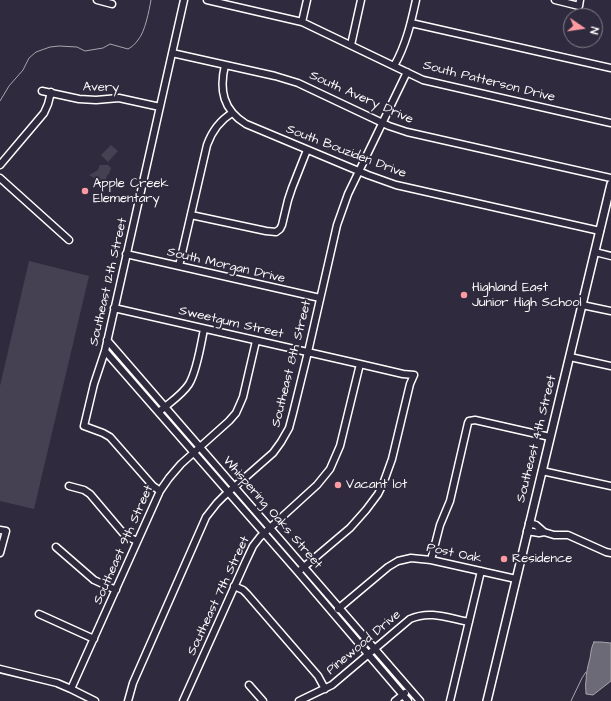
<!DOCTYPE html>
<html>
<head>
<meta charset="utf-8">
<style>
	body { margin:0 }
	#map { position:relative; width:611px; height:701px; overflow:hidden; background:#2f2a3d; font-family:"Architects Daughter",sans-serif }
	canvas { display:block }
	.north { position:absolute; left:563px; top:8px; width:40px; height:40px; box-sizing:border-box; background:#2f2a3d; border:1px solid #827f8b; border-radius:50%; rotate:103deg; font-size:11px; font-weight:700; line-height:16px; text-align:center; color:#fff }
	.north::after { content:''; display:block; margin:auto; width:14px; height:18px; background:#ff9aa2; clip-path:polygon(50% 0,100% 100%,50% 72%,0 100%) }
</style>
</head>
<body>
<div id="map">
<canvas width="611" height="701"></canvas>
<div class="north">N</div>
</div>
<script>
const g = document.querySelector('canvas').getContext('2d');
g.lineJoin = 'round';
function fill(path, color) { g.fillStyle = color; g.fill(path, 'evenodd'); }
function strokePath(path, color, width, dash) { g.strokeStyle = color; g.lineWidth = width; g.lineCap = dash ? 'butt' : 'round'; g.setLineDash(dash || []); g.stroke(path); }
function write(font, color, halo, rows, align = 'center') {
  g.font = font + ' "Architects Daughter",sans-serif'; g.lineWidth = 4; g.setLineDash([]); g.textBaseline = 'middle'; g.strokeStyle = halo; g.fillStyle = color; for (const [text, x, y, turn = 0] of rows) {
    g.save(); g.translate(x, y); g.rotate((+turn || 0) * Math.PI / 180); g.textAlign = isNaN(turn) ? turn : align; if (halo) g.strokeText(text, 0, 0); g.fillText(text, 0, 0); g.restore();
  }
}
fill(new Path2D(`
	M111 145 118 151 108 162 101 155Z
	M100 165H108L111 168 109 174 107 175 105 183 103 186 96 184V179L89 175 98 170Z
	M29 261 89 276 34 509 0 501V386Z`), '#464152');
const water = new Path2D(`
	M594 642H601L611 643V681L593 695 586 694C586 689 585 685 586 681 586 673 588 666 590 658 591 652 591 648 594 642Z`);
fill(water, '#6d6a77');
strokePath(water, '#a7a6ad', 1);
strokePath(new Path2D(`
	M0 101 9 86 23 70 29 58 36 52 50 47 59 46 77 47 85 51 103 48 110 44 128 49C132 47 135 44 138 40 145 32 149 11 151 0
	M571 701 582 678 586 672`), '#a7a6ad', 1);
const minor = new Path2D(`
	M97 0 112 4
	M207 0 302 22 423 80 611 123
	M555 0 579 6 580 0
	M302 22 307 0
	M411 23 611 68
	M351 45 361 0
	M172 53 275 76 298 83 389 126 407 132 611 178
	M225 65C219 90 223 110 246 124L368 175 396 185 600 231
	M394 66C406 45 411 23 416 0
	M42 91 79 99 96 100 119 98 160 107
	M0 165 44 113 48 104 51 92
	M0 178 69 240
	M191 215 266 231 276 232 280 229 282 225 288 200 292 188 307 150
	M595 252 611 256
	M126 254 320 298
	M179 266 207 145C212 131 219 121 232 113
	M582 305 611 311
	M114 308 360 364 403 374 414 375 410 384 392 459 383 484 378 494 366 510 350 528 298 572
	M107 340 420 701
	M105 351 298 572 408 701
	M570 357 611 366
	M159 412C169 403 182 395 189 384 197 371 201 344 204 329
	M542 471 611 486
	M69 486 84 490 90 494 123 533 126 536 137 541
	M160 491 153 486 110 437 103 433 84 426 94 384 105 351 184 0
	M529 523 536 525 544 532
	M0 530 6 531 0 553
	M527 531 539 533 544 532 554 535H568L606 552 611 553
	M56 547 94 580 116 590
	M431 560 440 525 450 501 468 423 469 421 475 420 550 437
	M234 586 243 590 247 594 318 676 325 689
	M338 609 388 567 398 561 411 558 431 560 516 579
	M39 614 94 639
	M0 669 57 683 71 689 95 701
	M249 685 263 701
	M71 689 160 491 169 478 181 464 229 421 236 413 240 404 243 397 256 341
	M128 701 133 683 206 517 217 503 224 496 273 453 281 442 289 428 293 413 308 352 337 225 348 194 407 72
	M183 701 245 563 253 546 260 537 317 485 330 469 340 446 360 364
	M299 701 332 685 410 619C430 610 448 618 469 622
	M395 701 405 693
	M450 701 481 571`);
const major = new Path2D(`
	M487 701 611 184`);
strokePath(minor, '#fff', 9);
strokePath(major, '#fff', 10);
strokePath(minor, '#2f2a3d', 6);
strokePath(major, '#2f2a3d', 7);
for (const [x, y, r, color] of [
	[85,191,4,"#ff9aa2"],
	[464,295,4,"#ff9aa2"],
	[338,485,4,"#ff9aa2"],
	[504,559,4,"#ff9aa2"]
]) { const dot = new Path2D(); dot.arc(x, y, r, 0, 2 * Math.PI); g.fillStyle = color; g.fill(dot); strokePath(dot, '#2f2a3d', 1.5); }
write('13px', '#fff', '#2f2a3d', [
	["South Patterson Drive",489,82,14],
	["Avery",101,88,1],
	["South Avery Drive",361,98,24],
	["South Bouziden Drive",346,152,21],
	["South Morgan Drive",226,266,13],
	["Southeast 12th Street",109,282,-77],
	["Sweetgum Street",231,323,13],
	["Southeast 8th Street",292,364,-76],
	["Southeast 4th Street",537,439,-76],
	["Whispering Oaks Street",272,513,49],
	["Southeast 9th Street",124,545,-66],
	["Post Oak",454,554,12],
	["Southeast 7th Street",219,596,-65],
	["Pinewood Drive",364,643,-40]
]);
write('13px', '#fff', '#2f2a3d', [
	["Apple Creek",93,184],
	["Elementary",93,199],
	["Highland East",472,288],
	["Junior High School",472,303],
	["Vacant lot",346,485],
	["Residence",512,559]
], 'left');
</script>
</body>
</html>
